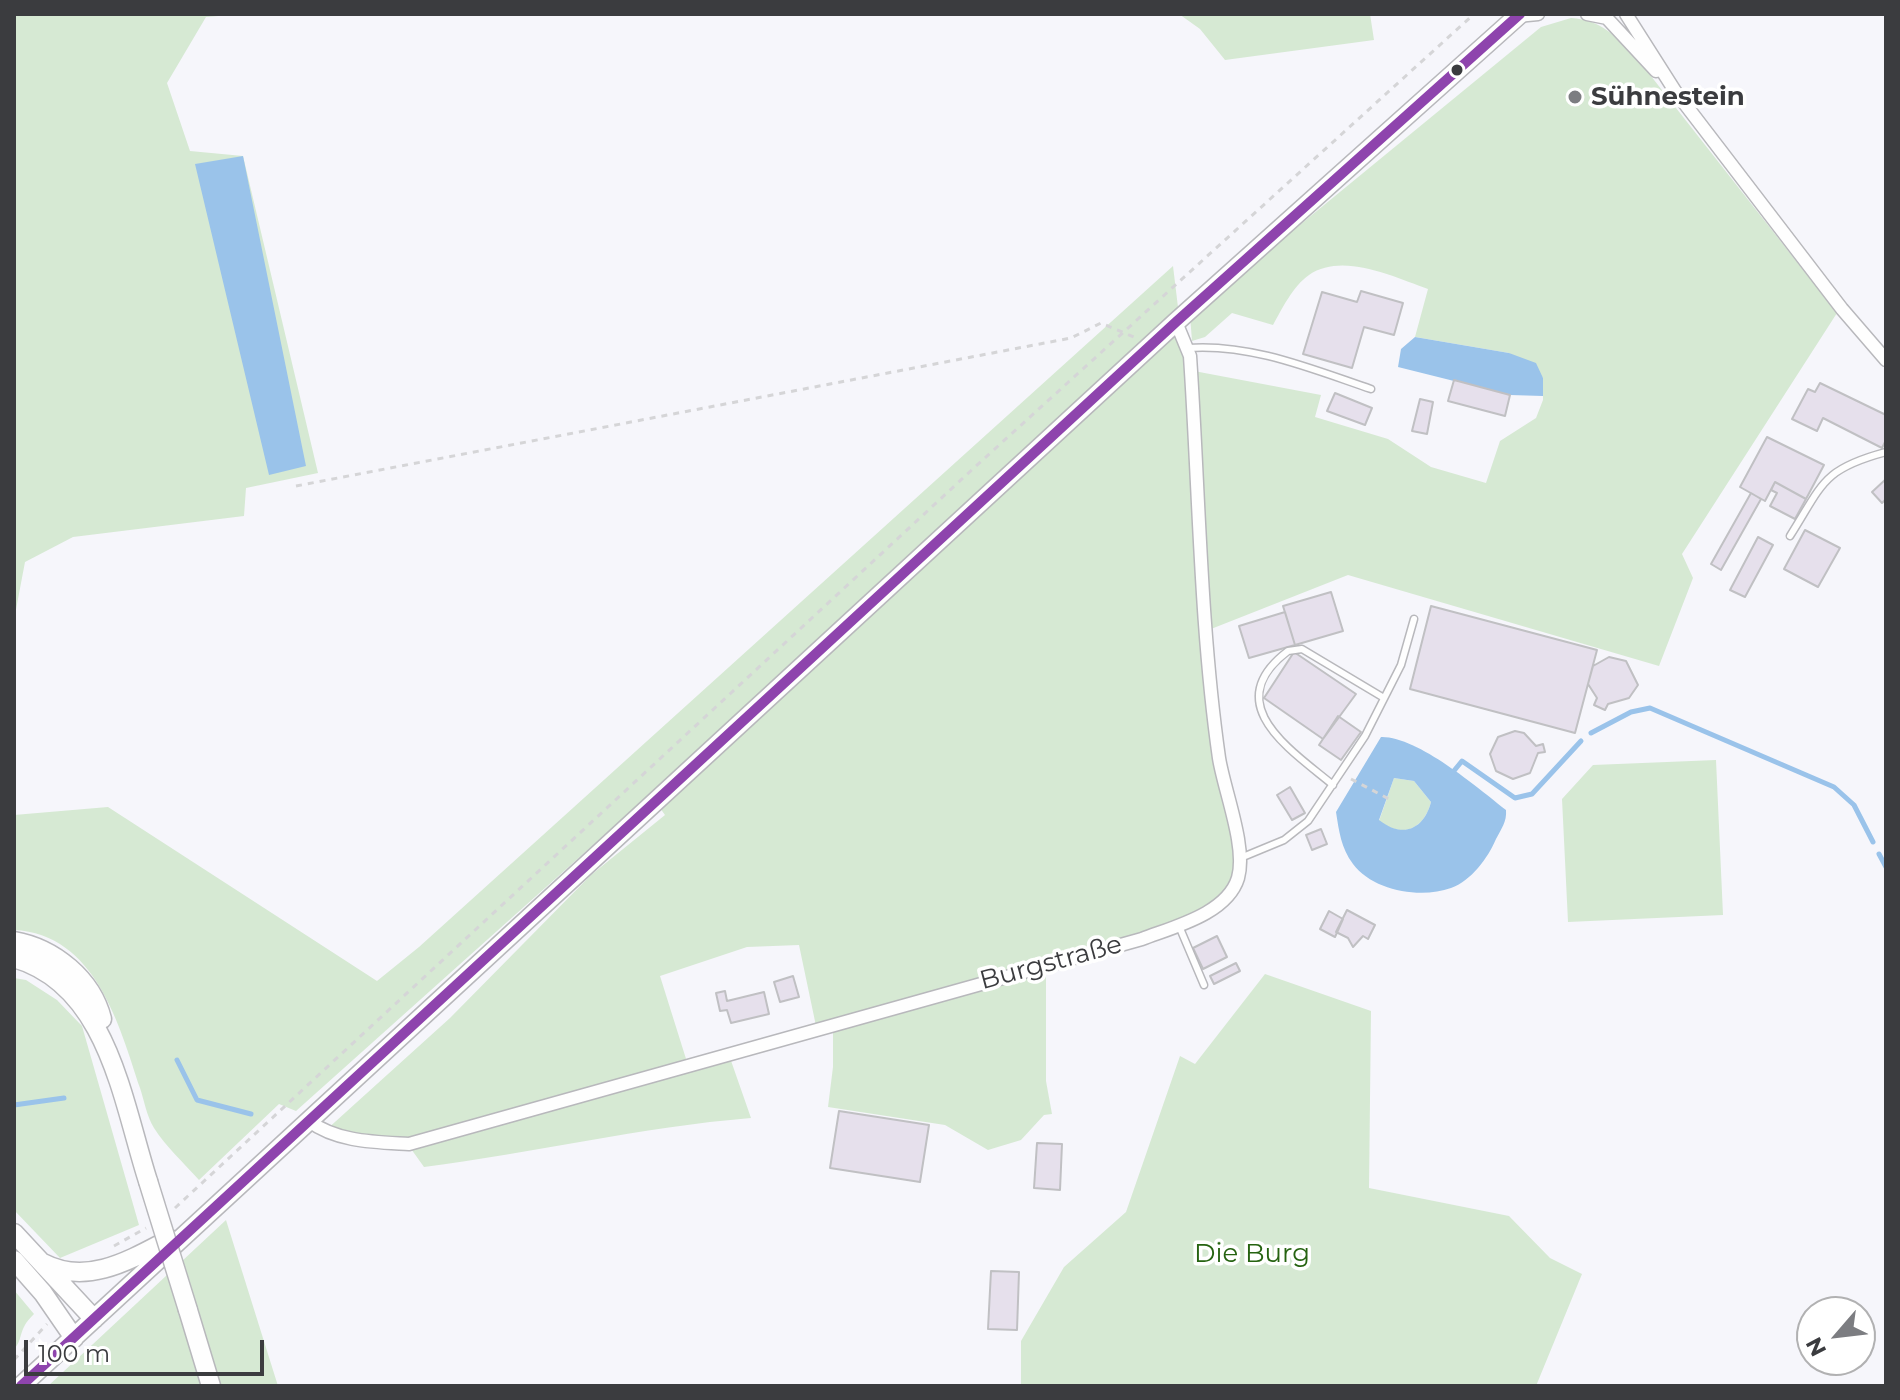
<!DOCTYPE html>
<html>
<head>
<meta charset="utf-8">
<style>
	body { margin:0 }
	#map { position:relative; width:1900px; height:1400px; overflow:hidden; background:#f6f6fb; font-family:Montserrat,sans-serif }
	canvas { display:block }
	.frame { position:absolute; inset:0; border:16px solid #3b3c3f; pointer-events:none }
	.north { position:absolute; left:1796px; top:1296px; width:80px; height:80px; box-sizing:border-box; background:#fff; border:2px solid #b1b1b2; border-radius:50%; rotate:242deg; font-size:22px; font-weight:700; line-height:32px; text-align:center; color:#3b3c3f }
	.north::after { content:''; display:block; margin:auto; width:28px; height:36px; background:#7c7d81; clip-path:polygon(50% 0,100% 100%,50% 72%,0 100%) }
	.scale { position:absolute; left:24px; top:1340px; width:240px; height:36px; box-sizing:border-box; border:4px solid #3b3c3f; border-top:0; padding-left:10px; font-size:24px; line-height:28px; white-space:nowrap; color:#3b3c3f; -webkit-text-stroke:6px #fff; paint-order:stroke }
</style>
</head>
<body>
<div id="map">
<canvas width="1900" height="1400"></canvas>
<div class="frame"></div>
<div class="north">N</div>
<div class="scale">100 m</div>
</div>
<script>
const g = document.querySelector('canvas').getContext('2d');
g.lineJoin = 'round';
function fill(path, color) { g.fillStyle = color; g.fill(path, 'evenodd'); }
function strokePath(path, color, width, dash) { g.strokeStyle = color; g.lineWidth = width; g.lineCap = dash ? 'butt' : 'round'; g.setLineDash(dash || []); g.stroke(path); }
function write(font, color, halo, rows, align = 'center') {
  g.font = font + ' Montserrat,sans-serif'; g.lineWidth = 7; g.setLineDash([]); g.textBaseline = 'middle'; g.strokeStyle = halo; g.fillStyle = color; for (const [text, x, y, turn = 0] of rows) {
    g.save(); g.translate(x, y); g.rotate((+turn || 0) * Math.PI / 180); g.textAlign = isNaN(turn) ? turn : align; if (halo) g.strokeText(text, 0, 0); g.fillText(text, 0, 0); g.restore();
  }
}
fill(new Path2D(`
	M14 14H243L206 17 167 83 190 151 243 156 318 473 246 488 244 516 73 537 25 562 14 620Z
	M1179 14H1370L1374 40 1225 60 1200 29Z
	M1571 18C1602 20 1615 36 1636 57L1837 313 1682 554 1693 578 1659 666 1348 575 1211 629 1194 371 1321 395 1315 417 1388 439 1431 467 1486 483 1500 441 1536 418 1543 400V378L1509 353 1415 337 1428 289C1393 277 1343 252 1309 275 1293 286 1282 309 1273 325L1232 313 1205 337 1192 341 1190 315 1541 27Z
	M1173 266 1185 365 1203 626 1236 846 1235 879 1213 904 1171 926 816 1026 799 945 747 947 660 976 687 1062 409 1142 325 1131 450 1018 591 875 665 815 650 794 296 1111 279 1104 199 1180C184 1163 166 1147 154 1128 147 1117 144 1100 140 1088 119 1024 95 934 14 930V815L108 807 377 981 419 947Z
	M1716 760 1723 915 1568 922 1562 799 1593 765Z
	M1394 778 1414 781 1431 802C1424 829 1403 839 1379 821Z
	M1046 968V1081L1052 1114 1044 1115 1021 1140 988 1150 945 1125 828 1107 833 1067V1026Z
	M1265 974 1371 1011 1369 1188 1509 1216 1550 1258 1582 1274 1536 1386H1021V1341L1064 1267 1126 1212 1180 1056 1195 1064Z
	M14 978 26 980 57 1000 82 1026 139 1225 60 1258 14 1210Z
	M729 1055 751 1118C641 1127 533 1153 424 1167L409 1146Z
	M226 1220 278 1386H48Z
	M14 1290 34 1314C17 1330 24 1339 14 1349Z`), '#d6e9d3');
fill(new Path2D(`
	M243 156 306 466 269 475 195 164Z
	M1415 337 1509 353 1536 363 1543 378V396L1510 395 1398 367 1401 349Z
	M1381 737C1417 736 1477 787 1506 810 1507 822 1501 829 1496 839 1488 858 1471 881 1451 888 1421 899 1373 891 1353 864 1341 848 1339 831 1336 812ZM1394 778 1414 781 1431 802C1424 829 1403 839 1379 820Z`), '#9ac3ea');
strokePath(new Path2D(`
	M1591 733 1631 712 1650 708 1834 787 1854 805 1873 842
	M1453 772 1462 761 1515 798 1532 794 1581 741
	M1879 854 1886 867
	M177 1060 197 1100 251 1114
	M14 1105 64 1098`), '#9ac3ea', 5);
const building = new Path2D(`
	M1361 291 1403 303 1394 335 1364 327 1352 368 1303 354 1322 292 1357 302Z
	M1454 380 1510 395 1505 416 1448 401Z
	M1820 383 1886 415V440L1882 448 1823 418 1817 431 1792 419 1808 389 1815 392Z
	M1335 393 1372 408 1365 425 1327 411Z
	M1420 399 1433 402 1427 434 1412 431Z
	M1767 437 1824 465 1806 499 1775 482 1765 501 1740 487Z
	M1886 479V499L1882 503 1872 492Z
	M1775 482 1806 499 1795 519 1770 506 1777 493 1771 490Z
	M1751 493 1761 499 1721 570 1711 564Z
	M1805 530 1840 548 1818 587 1784 569Z
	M1758 537 1773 545 1745 597 1730 590Z
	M1331 592 1343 631 1295 645 1283 606Z
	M1431 606 1597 650 1575 733 1410 689Z
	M1285 612 1295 645 1249 658 1239 626Z
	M1294 652 1356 694 1323 739 1264 698Z
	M1609 657 1626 661 1638 685 1629 698 1608 704 1605 710 1594 705 1597 698 1588 684 1593 666Z
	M1338 716 1361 732 1341 760 1319 745Z
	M1515 731 1524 733 1536 746 1543 744 1545 752 1538 753 1530 773 1513 779 1496 771 1490 754 1498 737Z
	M1290 787 1305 813 1292 820 1277 795Z
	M1321 829 1327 844 1312 850 1306 835Z
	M1347 910 1375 925 1368 939 1363 936 1353 947 1348 938 1336 932Z
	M1329 911 1343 919 1335 937 1320 929Z
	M1217 936 1227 957 1203 969 1193 948Z
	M1236 963 1240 971 1214 984 1210 976Z
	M793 976 799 997 780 1002 774 982Z
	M725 991 727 1001 764 992 769 1014 731 1023 727 1010 720 1011 716 993Z
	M839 1111 929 1125 920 1182 830 1168Z
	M1037 1143 1062 1144 1060 1190 1034 1188Z
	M991 1271 1019 1272 1017 1330 988 1329Z`);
fill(building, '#e6e0ec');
strokePath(building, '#c0c0c3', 2);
const lane = new Path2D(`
	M1187 348C1250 343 1312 369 1371 389
	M1790 536C1823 484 1822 469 1886 452
	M1333 785C1291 750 1218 704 1288 651L1302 649 1384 698
	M1238 859 1284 840 1308 821 1365 736 1401 665 1414 619
	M1179 926 1204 985`);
const street = new Path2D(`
	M1587 14 1607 18
	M1603 14 1656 71
	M1626 14 1675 91 1842 309 1886 360
	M1517 16 1538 14
	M309 1121C337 1142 375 1142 409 1144L1142 939C1173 927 1227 914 1238 878 1247 847 1224 790 1219 758 1200 625 1199 489 1190 356L1176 322`);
const secondary = new Path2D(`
	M14 941C54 948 92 979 102 1019
	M14 958C108 985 122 1100 148 1181
	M14 1233 94 1319
	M14 1260 43 1293 74 1338
	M43 1263C87 1286 130 1260 170 1239
	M188 1310 211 1386
	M21 1386 1176 322 1520 14`);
strokePath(lane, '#b8b8bc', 9);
strokePath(street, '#b8b8bc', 15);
strokePath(secondary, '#b8b8bc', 21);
strokePath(new Path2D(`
	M296 486 1071 338 1101 323 1136 338
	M1351 779 1389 799
	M175 1208 976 466 1474 14
	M114 1246 146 1228
	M14 1360 47 1324`), '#d5d5d7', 3, [6, 6]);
strokePath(lane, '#fefefe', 6);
strokePath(street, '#fefefe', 12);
strokePath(secondary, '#fefefe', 18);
const secondaryBridge = new Path2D(`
	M148 1181 188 1310`);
strokePath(secondaryBridge, '#b8b8bc', 21, []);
strokePath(secondaryBridge, '#fefefe', 18);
strokePath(new Path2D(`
	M21 1386 1176 322 1520 14`), '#8e44ad', 10);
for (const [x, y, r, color] of [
	[1457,70,7,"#3b3c3f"],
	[1575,97,8,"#7c7d81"]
]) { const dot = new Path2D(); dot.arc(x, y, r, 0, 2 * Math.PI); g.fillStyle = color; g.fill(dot); strokePath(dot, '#fff', 3); }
write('bold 26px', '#3b3c3f', '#fff', [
	["Sühnestein",1591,97]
], 'left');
write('26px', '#3b3c3f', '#fff', [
	["Burgstraße",1051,963,-15]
]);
write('26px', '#266311', '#fff', [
	["Die Burg",1252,1254]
]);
</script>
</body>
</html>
